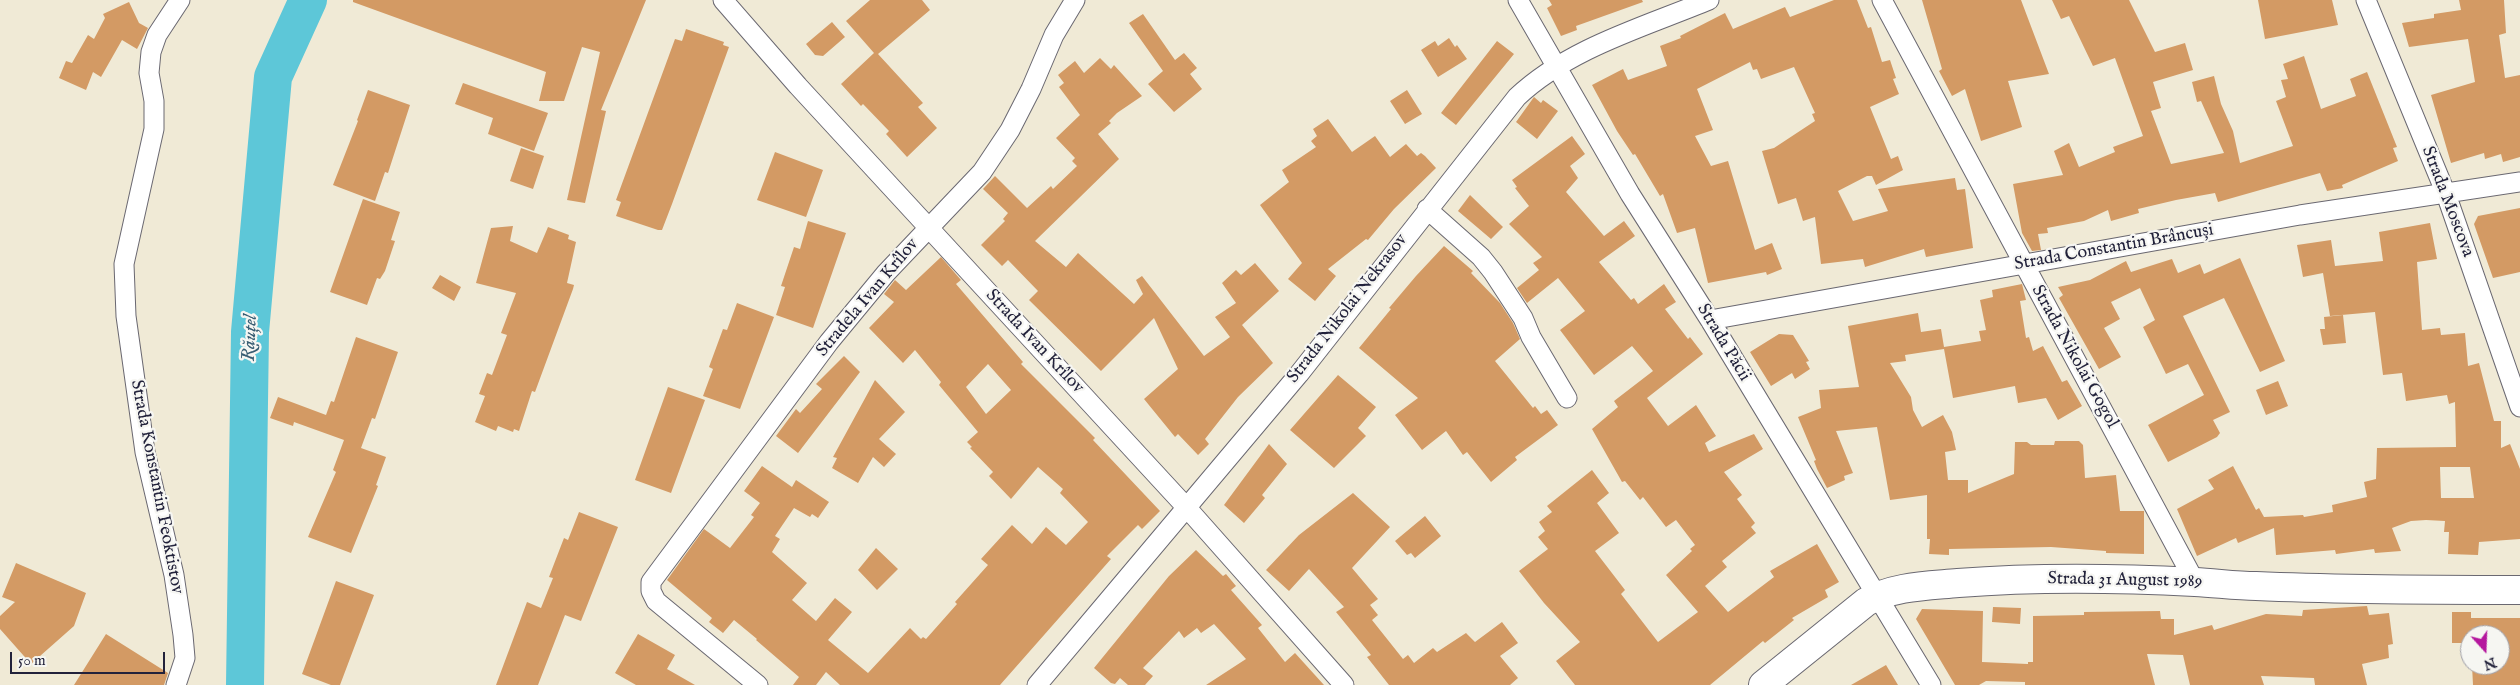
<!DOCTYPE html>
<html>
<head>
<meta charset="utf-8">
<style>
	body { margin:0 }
	#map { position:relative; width:2520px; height:685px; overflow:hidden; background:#f0ead6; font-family:"IM FELL English",serif }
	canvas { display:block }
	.north { position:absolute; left:2460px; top:625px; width:50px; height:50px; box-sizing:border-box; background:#f6f6f2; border:1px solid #a1a1a9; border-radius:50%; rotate:160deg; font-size:14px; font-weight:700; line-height:20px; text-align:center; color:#22223b }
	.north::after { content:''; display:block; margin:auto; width:18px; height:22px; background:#b5179e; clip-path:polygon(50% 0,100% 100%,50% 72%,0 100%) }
	.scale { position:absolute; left:10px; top:652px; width:155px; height:22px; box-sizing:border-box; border:2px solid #22223b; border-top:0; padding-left:6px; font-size:15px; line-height:18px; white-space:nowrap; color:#22223b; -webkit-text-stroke:4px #f6f6f2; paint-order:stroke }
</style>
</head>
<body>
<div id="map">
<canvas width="2520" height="685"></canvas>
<div class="north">N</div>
<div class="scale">50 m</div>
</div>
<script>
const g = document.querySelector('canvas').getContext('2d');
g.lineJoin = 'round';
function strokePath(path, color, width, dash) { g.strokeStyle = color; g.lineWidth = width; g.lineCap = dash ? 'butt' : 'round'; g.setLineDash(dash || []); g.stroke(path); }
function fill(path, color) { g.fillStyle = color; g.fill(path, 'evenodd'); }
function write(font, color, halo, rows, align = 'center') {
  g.font = font + ' "IM FELL English",serif'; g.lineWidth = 4.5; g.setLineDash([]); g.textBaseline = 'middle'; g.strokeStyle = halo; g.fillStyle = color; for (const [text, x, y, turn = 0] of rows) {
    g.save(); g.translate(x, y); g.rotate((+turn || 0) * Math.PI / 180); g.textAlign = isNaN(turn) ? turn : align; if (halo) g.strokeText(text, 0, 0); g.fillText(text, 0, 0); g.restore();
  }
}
strokePath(new Path2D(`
	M245 685 250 332 273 77 308 0`), '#5dc7d8', 38);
fill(new Path2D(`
	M353 0H646L601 110 606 111 585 203 567 200 600 52 582 47 564 101H539L546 72 353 2Z
	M870 0H922L930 10 878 54 923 103 918 107 937 128 907 157 886 134 889 131 863 104 861 106 841 84 874 53 846 21Z
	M1549 0H1642L1643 2 1576 26 1577 30 1561 36 1547 8 1552 5Z
	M1834 0H1857L1868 28 1871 27 1882 62 1890 60 1896 78 1893 79 1899 94 1870 107 1891 159 1898 156 1903 170 1876 185 1872 176H1867L1838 191 1853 221 1888 211 1878 189 1955 178 1957 190 1965 189 1973 248 1926 257 1924 249 1865 267 1863 259 1821 264 1815 217 1803 221 1796 198 1778 204 1762 151 1774 148 1815 121 1812 114 1815 113 1794 67 1761 79 1757 69 1753 70 1750 62 1697 89 1713 130 1695 136 1711 166 1728 161 1755 250 1772 243 1782 269 1767 275 1766 272 1708 283 1695 228 1677 233 1663 194 1660 196 1635 154 1633 155 1617 131 1592 85 1623 69 1628 80 1667 66 1660 46 1681 38 1680 36 1725 13 1733 29 1785 7 1790 17Z
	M1922 0H2021L2049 74 2008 81 2022 127 1981 141 1965 89 1952 96 1939 71 1942 69Z
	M2052 0H2129L2155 52 2185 43 2193 70 2153 82 2161 108 2151 111 2171 164 2224 153 2201 101 2197 102 2192 82 2214 76 2221 104 2233 131 2240 163 2293 146 2276 101 2286 97 2281 80 2288 79 2283 64 2304 56 2321 109 2356 96 2350 79 2367 72 2397 147 2393 148 2398 161 2342 185 2343 188 2327 191 2320 173 2218 202 2215 193 2176 200 2138 209 2139 213 2111 221 2108 210 2084 221 2047 228 2048 233 2038 234 2041 250 2032 251 2022 233 2013 184 2063 175 2054 151 2069 143 2079 167 2115 152 2113 147 2143 136 2115 58 2093 66 2069 16 2061 19Z
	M2258 0H2332L2338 25 2265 39Z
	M2459 0H2504L2506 33 2499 35 2505 78 2520 75V157L2503 162 2501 154 2485 159 2484 153 2451 163 2431 95 2475 82 2468 39 2409 47 2402 23 2434 18V14L2461 10Z
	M129 2 139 23 148 28 137 49 122 40 101 77 93 72 86 90 59 78 66 61 72 63 88 35 94 39 105 18 103 14Z
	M1143 14 1175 60 1184 53 1197 68 1190 74 1202 89 1174 112 1148 84 1163 71 1129 23Z
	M832 22 845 37 823 56 815 55 806 44Z
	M686 29 724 42 723 45 729 47 672 204 662 230H658L616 216 621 202 616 200 675 39 682 41Z
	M1449 38 1455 47 1457 45 1467 59 1438 77 1421 50 1435 41 1438 46Z
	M1497 41 1514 54 1456 125 1441 113Z
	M1100 58 1111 69 1114 65 1142 96 1117 113 1109 121 1111 123 1098 134 1119 159 1035 241 1066 267 1078 253 1134 304 1143 294 1136 280 1142 276 1204 356 1230 337 1215 317 1236 303 1222 283 1236 270 1241 275 1255 263 1279 291 1242 325 1273 363 1238 397 1205 439 1209 444 1198 455 1178 434 1175 437 1144 399 1178 369 1154 318 1101 371 1029 300 1038 291 1008 260 1002 266 981 245 1005 221 1003 219 1008 213 983 189 995 176 1027 208 1051 186 1053 189 1077 166 1072 161 1075 158 1056 138 1080 115 1059 87 1064 83 1058 75 1075 61 1084 73Z
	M463 83 548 113 534 151 488 134 493 118 455 104Z
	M368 90 410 105 388 173 385 172 375 201 333 185 358 121 357 120Z
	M1407 90 1422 114 1405 124 1390 101Z
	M1534 97 1541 103 1543 100 1558 111 1537 139 1516 122Z
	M1328 119 1352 152 1375 136 1390 157 1406 144 1417 156 1421 153 1425 156 1436 168 1394 209 1368 240 1366 239 1328 269 1336 276 1315 301 1288 279 1302 263 1260 205 1289 182 1282 170 1316 147 1311 141 1317 136 1313 129Z
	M1572 136 1585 154 1570 166 1578 178 1566 192 1604 236 1624 221 1635 236 1599 262 1631 300 1634 298 1638 304 1664 284 1676 302 1665 309 1688 339 1690 337 1703 354 1647 398 1668 426 1696 405 1716 436 1705 443 1709 452 1754 434 1763 449 1724 472 1742 495 1737 499 1755 523 1751 527 1756 533 1722 561 1727 567 1705 586 1728 612 1774 577 1770 571 1817 544 1839 582 1825 590 1828 597 1792 618 1794 620 1765 643 1763 641 1710 685H1575L1556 661 1580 642 1544 603 1519 571 1548 549 1538 537 1545 531 1539 522 1552 512 1547 506 1592 470 1609 493 1597 503 1619 533 1595 551 1625 590 1621 594 1658 642 1698 612 1666 575 1692 551 1690 549 1695 545 1676 520 1666 527 1643 497 1640 500 1625 481 1622 482 1592 429 1618 407 1614 401 1653 371 1632 346 1594 375 1560 330 1585 311 1558 278 1527 303 1517 288 1539 270 1533 263 1542 257 1509 224 1529 206 1515 188 1517 187 1512 180Z
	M521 148 544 156 533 189 510 181Z
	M775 152 823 170 806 217 757 200Z
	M1470 195 1503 227 1491 239 1458 211Z
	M363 199 400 212 391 240 395 241 385 271 380 279 377 278 367 305 330 292Z
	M2520 208V272L2493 278 2474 224 2478 216Z
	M808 221 846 233 813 328 776 315 785 287 781 286 794 247 800 249Z
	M2430 223 2437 259 2417 262 2422 330 2440 328 2441 335 2465 333 2468 366 2479 363 2494 421H2501V448L2510 444 2520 469V539L2479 542 2478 555 2448 554 2449 532H2444L2445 521 2426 520 2411 521 2392 528 2401 551 2375 553 2374 549 2336 554 2335 550 2276 555 2274 528 2238 543 2236 538 2197 556 2177 509 2214 489 2208 480 2233 466 2256 510 2259 508 2264 517 2303 515 2304 517 2333 512 2332 505 2367 497 2364 482 2376 479 2377 448 2456 447 2455 402 2449 404 2447 395 2406 401 2402 373 2383 375 2375 312 2330 316 2323 273 2303 277 2297 245 2331 240 2335 266 2383 261 2379 232ZM2440 467H2470L2474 498H2441Z
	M513 226 510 241 537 253 548 227 569 235 568 239 576 242 567 283 574 285 573 289 535 392 532 391 519 431 514 429 513 432 498 426 496 431 475 422 485 396 479 394 487 373 492 375 507 335 501 333 516 293 476 283 491 228Z
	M1444 246 1473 271 1471 273 1500 303 1513 323 1520 339 1495 361 1533 408 1535 406 1541 414 1547 410 1558 425 1515 457 1517 460 1491 482 1467 452 1463 455 1446 431 1422 450 1395 415 1418 398 1359 348 1391 309 1389 308 1416 276Z
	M941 257 961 280 956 284 1023 362 1021 364 1095 438 1093 440 1160 511 1142 529 1138 525 1107 556 1111 559 1000 685H840L826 672 816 685H793L799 677 756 640 757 639 734 620 723 633 709 622 712 618 667 580 704 529 730 548 754 517 751 515 760 503 744 491 762 466 792 487 796 480 829 502 818 518 812 514 810 517 794 508 775 536 780 539 772 552 807 583 792 600 816 621 835 598 852 612 828 640 868 673 910 628 921 639 923 637 926 639 957 604 955 602 988 565 981 559 1012 525 1032 544 1046 527 1066 545 1088 522 1060 493 1063 489 1038 467 1011 499 989 476 993 472 970 448 972 447 967 442 978 432 939 385 941 382 915 350 903 363 869 328 894 302 884 294 895 280 906 290ZM988 364 1011 390 986 414 966 387Z
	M2240 258 2285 361 2260 372 2224 298 2183 316 2230 412 2213 420 2220 433 2217 437 2168 462 2148 425 2204 395 2188 364 2166 374 2143 327 2155 320 2140 288 2111 302 2120 319 2104 328 2121 357 2099 369 2059 298 2063 295 2058 287 2090 280 2126 261 2131 272 2172 259 2178 273 2200 264 2204 274Z
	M440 275 461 287 454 301 432 288Z
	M2022 284 2026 300 2020 301 2026 338 2029 337 2033 351 2043 346 2062 382 2067 380 2082 406 2058 420 2046 398 2018 403 2015 386 1953 398 1944 349 1905 355 1906 361 1890 363 1911 397 1913 410 1922 427 1943 415 1952 432 1956 450 1945 452 1948 480H1968V493L2014 474 2015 442H2027L2031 445H2054L2055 441H2079L2083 445 2085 478 2116 475 2120 511H2144V554L2106 553V551L2051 547 1949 549V555L1929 554 1930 539H1927V495L1890 500 1877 427 1836 431 1853 473 1844 476 1845 480 1827 488 1817 469 1814 461 1816 460 1798 417 1821 408 1819 390 1859 387 1848 326 1918 313 1921 332 1941 329 1944 347 1981 341 1979 331 1986 330 1980 300 1993 297 1992 290Z
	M737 303 774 317 740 409 703 396 713 369 709 367 723 329 727 330Z
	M2343 315 2346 343 2323 345 2320 329H2325L2324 317Z
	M1779 334 1793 335 1809 361 1806 362 1810 369 1795 379 1792 373 1771 386 1750 352Z
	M356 337 398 352 375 419 372 418 361 448 386 457 376 485 378 486 351 553 308 537 336 472 333 470 344 440 294 422 293 426 270 418 278 397 326 415 331 401 334 402Z
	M844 356 860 372 798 453 776 436 796 409 800 413 822 389 816 384Z
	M1338 375 1376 407 1358 428 1366 436 1334 468 1290 430Z
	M875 380 905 412 879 439 896 454 884 467 873 457 858 483 832 468 837 458 833 457Z
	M2278 381 2288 406 2266 415 2256 390Z
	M668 387 705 400 671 493 635 480Z
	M1269 444 1287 464 1262 495 1265 498 1244 523 1224 505Z
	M1353 493 1390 527 1352 568 1378 599 1370 605 1378 615 1372 620 1403 659 1408 655 1414 663 1433 648 1437 652 1466 633 1475 642 1502 622 1518 643 1500 656 1518 678 1510 685H1389L1367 657 1371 655 1336 612 1344 607 1309 569 1289 591 1266 570 1299 535Z
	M579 512 618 527 581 621 565 615 538 685H496L527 602 541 608 553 578 549 577 564 538 568 540Z
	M1425 516 1441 536 1415 558 1411 553 1407 555 1395 541Z
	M876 548 898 569 877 590 858 570Z
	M1196 550 1223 576 1226 574 1236 586 1231 590 1262 625 1258 628 1285 662 1295 653 1324 685H1206L1246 659 1214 624 1201 633 1197 628 1184 638 1179 631 1143 668 1153 676 1145 685H1128L1120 678 1115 684 1111 683 1094 668 1169 576Z
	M16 563 86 593 74 626 31 664 0 629V616L15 602 2 597Z
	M336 581 374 595 340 685H331L302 674Z
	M2367 606 2369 615 2389 613 2393 644 2388 645 2389 658 2362 664 2367 685H2315L2314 678 2261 676 2264 685H2190L2183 655 2147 654 2155 685H2025V682L1986 681 1979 685H1955L1916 619 1922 609 1983 611 1982 662 2028 664V662H2033V616L2084 615V612L2160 611 2161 619H2174V635L2212 625 2214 630 2266 614 2302 616 2303 610Z
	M1993 607 2021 608 2020 624 1992 622Z
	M2452 612H2471V618H2520V685H2473L2472 665H2500V635H2470V643H2452Z
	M106 634 168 673 164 685H74Z
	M638 634 675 655 667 669 695 685H636L615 673Z
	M1886 665 1898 685H1851Z`), '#d39a64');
const street = new Path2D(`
	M723 0 798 86 1187 508 1344 685
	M1518 0 1630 194 1710 320 1931 685
	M1882 0 2195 582
	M2366 0 2446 194 2520 407
	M1427 209 1481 257 1493 272 1523 318 1531 337 1567 398
	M1710 320 2300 215 2520 182
	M176 685 185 658 183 635 174 575 145 452 126 316 124 264 154 129V101L149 73 151 52 157 35 180 0
	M758 685 656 601 651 591V582L829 342 886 273 982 172 1010 130 1031 89 1054 35 1075 0
	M1037 685 1299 374 1517 97C1569 48 1644 27 1709 0`);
const secondary = new Path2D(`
	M1763 685 1866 602C1894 586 1926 586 1958 583 2034 577 2118 578 2195 582 2216 583 2236 586 2256 586 2344 590 2432 590 2520 590`);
strokePath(street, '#6a6871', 21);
strokePath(secondary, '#6a6871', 30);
strokePath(street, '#fff', 19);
strokePath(secondary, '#fff', 28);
write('18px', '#22223b', '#f6f6f2', [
	["Strada Moscova",2447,202,69],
	["Strada Constantin Brâncuși",2114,248,-10],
	["Stradela Ivan Krîlov",868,298,-50],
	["Strada Nikolai Nekrasov",1348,309,-52],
	["Strada Ivan Krîlov",1034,342,47],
	["Strada Păcii",1723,343,59],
	["Strada Nikolai Gogol",2074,357,61],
	["Strada Konstantin Feoktistov",156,487,79],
	["Strada 31 August 1989",2125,581,1]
]);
write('italic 19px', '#375c72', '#f6f6f2', [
	["Răuțel",251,338,-87]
]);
</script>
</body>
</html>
